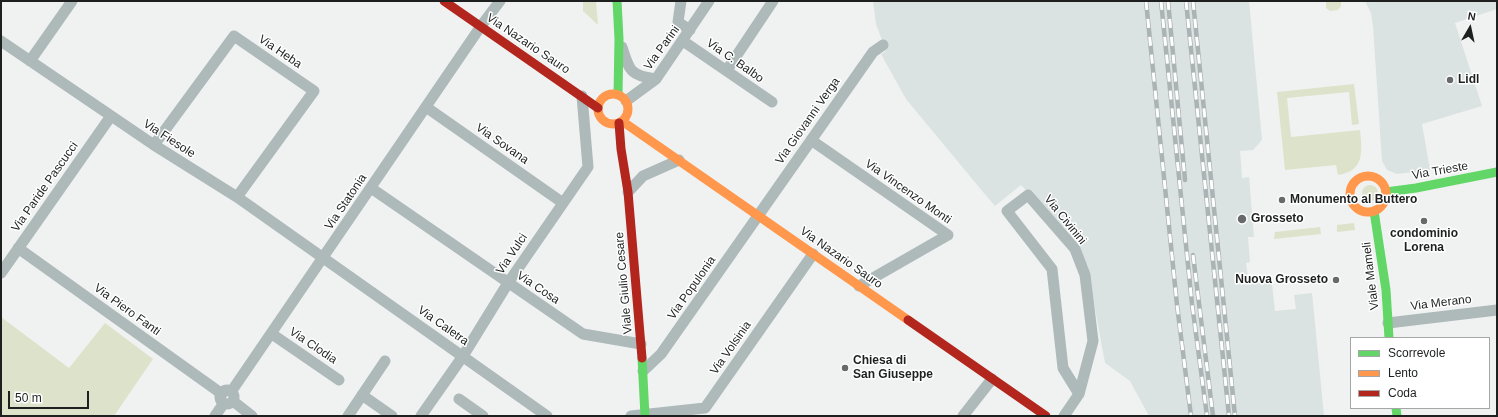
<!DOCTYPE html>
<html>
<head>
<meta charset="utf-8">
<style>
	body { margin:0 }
	#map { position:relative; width:1498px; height:417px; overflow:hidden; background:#eff2f1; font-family:Arial,sans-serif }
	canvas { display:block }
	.frame { position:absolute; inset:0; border:2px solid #1e2020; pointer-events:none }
	.legend { position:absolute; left:1350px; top:337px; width:140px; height:72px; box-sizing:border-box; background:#fff; border:1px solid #a5a6a6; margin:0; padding:5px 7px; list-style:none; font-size:12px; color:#1e2020 }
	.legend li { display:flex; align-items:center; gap:8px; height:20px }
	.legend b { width:20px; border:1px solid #a5a6a6 }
	.north { position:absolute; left:1450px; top:8px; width:40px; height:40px; -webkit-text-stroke:3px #fff; paint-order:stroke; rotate:9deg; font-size:11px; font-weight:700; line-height:16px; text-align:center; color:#1e2020 }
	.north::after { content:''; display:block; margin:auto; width:14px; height:18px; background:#1e2020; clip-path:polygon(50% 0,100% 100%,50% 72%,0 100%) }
	.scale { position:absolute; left:8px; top:391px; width:81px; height:18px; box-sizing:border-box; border:2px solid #1e2020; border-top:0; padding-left:5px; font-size:12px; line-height:14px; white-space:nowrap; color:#1e2020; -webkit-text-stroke:3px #fff; paint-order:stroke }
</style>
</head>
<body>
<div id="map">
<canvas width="1498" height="417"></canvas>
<div class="frame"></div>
<ul class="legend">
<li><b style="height:5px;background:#63d668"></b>Scorrevole</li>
<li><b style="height:5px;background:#ff974d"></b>Lento</li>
<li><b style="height:5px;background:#b3261e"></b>Coda</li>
</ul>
<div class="north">N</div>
<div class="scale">50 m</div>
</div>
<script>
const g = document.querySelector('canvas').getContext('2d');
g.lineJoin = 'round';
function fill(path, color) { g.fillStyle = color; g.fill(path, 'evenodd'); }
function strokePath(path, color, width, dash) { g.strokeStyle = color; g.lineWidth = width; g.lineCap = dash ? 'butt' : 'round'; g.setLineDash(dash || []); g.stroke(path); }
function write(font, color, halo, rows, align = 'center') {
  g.font = font + ' Arial,sans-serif'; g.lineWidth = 3; g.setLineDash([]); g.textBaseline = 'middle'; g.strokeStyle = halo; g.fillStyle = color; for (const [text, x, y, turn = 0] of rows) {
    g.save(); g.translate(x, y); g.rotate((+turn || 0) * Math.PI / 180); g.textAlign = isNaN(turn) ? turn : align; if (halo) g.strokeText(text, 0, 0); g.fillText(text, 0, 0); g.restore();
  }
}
fill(new Path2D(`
	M873 1H1249L1262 140 1253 150 1240 151 1242 178 1249 177 1254 237H1248L1250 262 1246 263 1248 277 1271 275 1275 311 1296 309 1294 295 1312 293 1324 416H1149L1130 381 1105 363 1090 282 1068 236 1021 185 995 206 983 192 906 99 881 54 886 51 876 24Z
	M1365 1H1497V9L1455 23 1482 106 1422 124 1430 170 1397 174 1387 170 1382 161 1373 26 1371 13Z`), '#dae3e1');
fill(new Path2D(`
	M583 1H596L598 25 583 11Z
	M1326 1H1341V6L1338 10 1330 11 1326 8Z
	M1354 84 1359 124 1352 125 1349 92 1287 98 1291 137 1360 130C1362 151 1365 171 1338 175L1336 165 1285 170 1277 92Z
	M1362 193a8 8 0 1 1 16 0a8 8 0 1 1-16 0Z
	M1354 223 1355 230 1337 232V225Z
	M1320 227 1321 234 1274 239 1275 232Z
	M1 317 69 368 105 323 153 359 114 416H1Z`), '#dde3ca');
strokePath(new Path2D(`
	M681 1 678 22 690 30
	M1 41 154 145 237 197 547 416
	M683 41 772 102
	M622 47C629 70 630 76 656 79
	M30 61 72 1
	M727 70 773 1
	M626 101 656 79 709 1
	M426 107 563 203
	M811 140 948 235 859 286
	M154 145 234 36 314 91 237 197
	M371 188 583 334 641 344
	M628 192 643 176 679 160
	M18 248 222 394
	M1 273 111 116
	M1388 323 1497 310
	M272 334 339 380
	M643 371 661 354 873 52 883 45
	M220 397a7 7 0 1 1 14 0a7 7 0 1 1-14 0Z
	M231 392 481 26 500 1
	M362 395 392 416
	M459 399 483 416
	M233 401 252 416
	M215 416 224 403
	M348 416 385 361
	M421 416 463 356 508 283 588 167 582 96
	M631 416 705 408 813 254
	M963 416 992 379
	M1064 416 1079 394 1093 341 1085 275 1075 249 1028 195 1007 211 1052 269 1063 368 1079 394`), '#aeb9ba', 11);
strokePath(new Path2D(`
	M617 1 619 39 618 95
	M1386 192 1416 188 1497 172
	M1374 211 1386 290 1389 338
	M642 358 645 416
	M1396 408 1397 416`), '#63d668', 9);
strokePath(new Path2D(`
	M598 109a15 15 0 1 1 30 0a15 15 0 1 1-30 0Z
	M622 121 908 320
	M1350 194a18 18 0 1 1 36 0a18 18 0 1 1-36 0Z`), '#ff974d', 9);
strokePath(new Path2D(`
	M444 1 598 108
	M619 123 621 149 628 192 642 358
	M908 320 1046 416`), '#b3261e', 9);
const rail = new Path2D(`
	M1146 1 1177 305 1191 416
	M1161 1 1192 304 1207 416
	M1168 1 1185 180
	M1186 1 1229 416
	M1193 1 1235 416
	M1193 255 1213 416`);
strokePath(rail, '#acb3b4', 4.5);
strokePath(rail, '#fff', 3, [9]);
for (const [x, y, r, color] of [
	[1450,80,4,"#676a69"],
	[1282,200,4,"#676a69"],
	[1242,219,5,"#676a69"],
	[1424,221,4,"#676a69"],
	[1336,280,4,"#676a69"],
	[845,368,4,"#676a69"]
]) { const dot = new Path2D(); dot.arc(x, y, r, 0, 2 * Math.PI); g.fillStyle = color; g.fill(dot); strokePath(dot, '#fff', 1.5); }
write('12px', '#1e2020', '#fff', [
	["Via Nazario Sauro",528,44,34],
	["Via Parini",662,48,-54],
	["Via Heba",280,52,34],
	["Via C. Balbo",735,61,35],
	["Via Giovanni Verga",808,121,-55],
	["Via Fiesole",169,139,33],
	["Via Sovana",502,144,35],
	["Via Trieste",1440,171,-10],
	["Via Paride Pascucci",45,187,-55],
	["Via Vincenzo Monti",908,192,35],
	["Via Statonia",346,202,-56],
	["Via Civinini",1065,220,51],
	["Via Vulci",512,254,-56],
	["Via Nazario Sauro",841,258,35],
	["Viale Mameli",1371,276,-97],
	["Viale Giulio Cesare",624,283,-95],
	["Via Cosa",538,288,34],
	["Via Populonia",692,288,-55],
	["Via Merano",1441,303,-7],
	["Via Piero Fanti",127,310,36],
	["Via Caletra",443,326,35],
	["Via Clodia",313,346,34],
	["Via Volsinia",731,348,-55]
]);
write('bold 12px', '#1e2020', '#fff', [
	["Lidl",1458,80],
	["Monumento al Buttero",1290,200],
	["Grosseto",1251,219],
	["condominio",1424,234,"center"],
	["Lorena",1424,248,"center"],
	["Nuova Grosseto",1328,280,"right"],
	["Chiesa di",853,361],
	["San Giuseppe",853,375]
], 'left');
</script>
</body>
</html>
